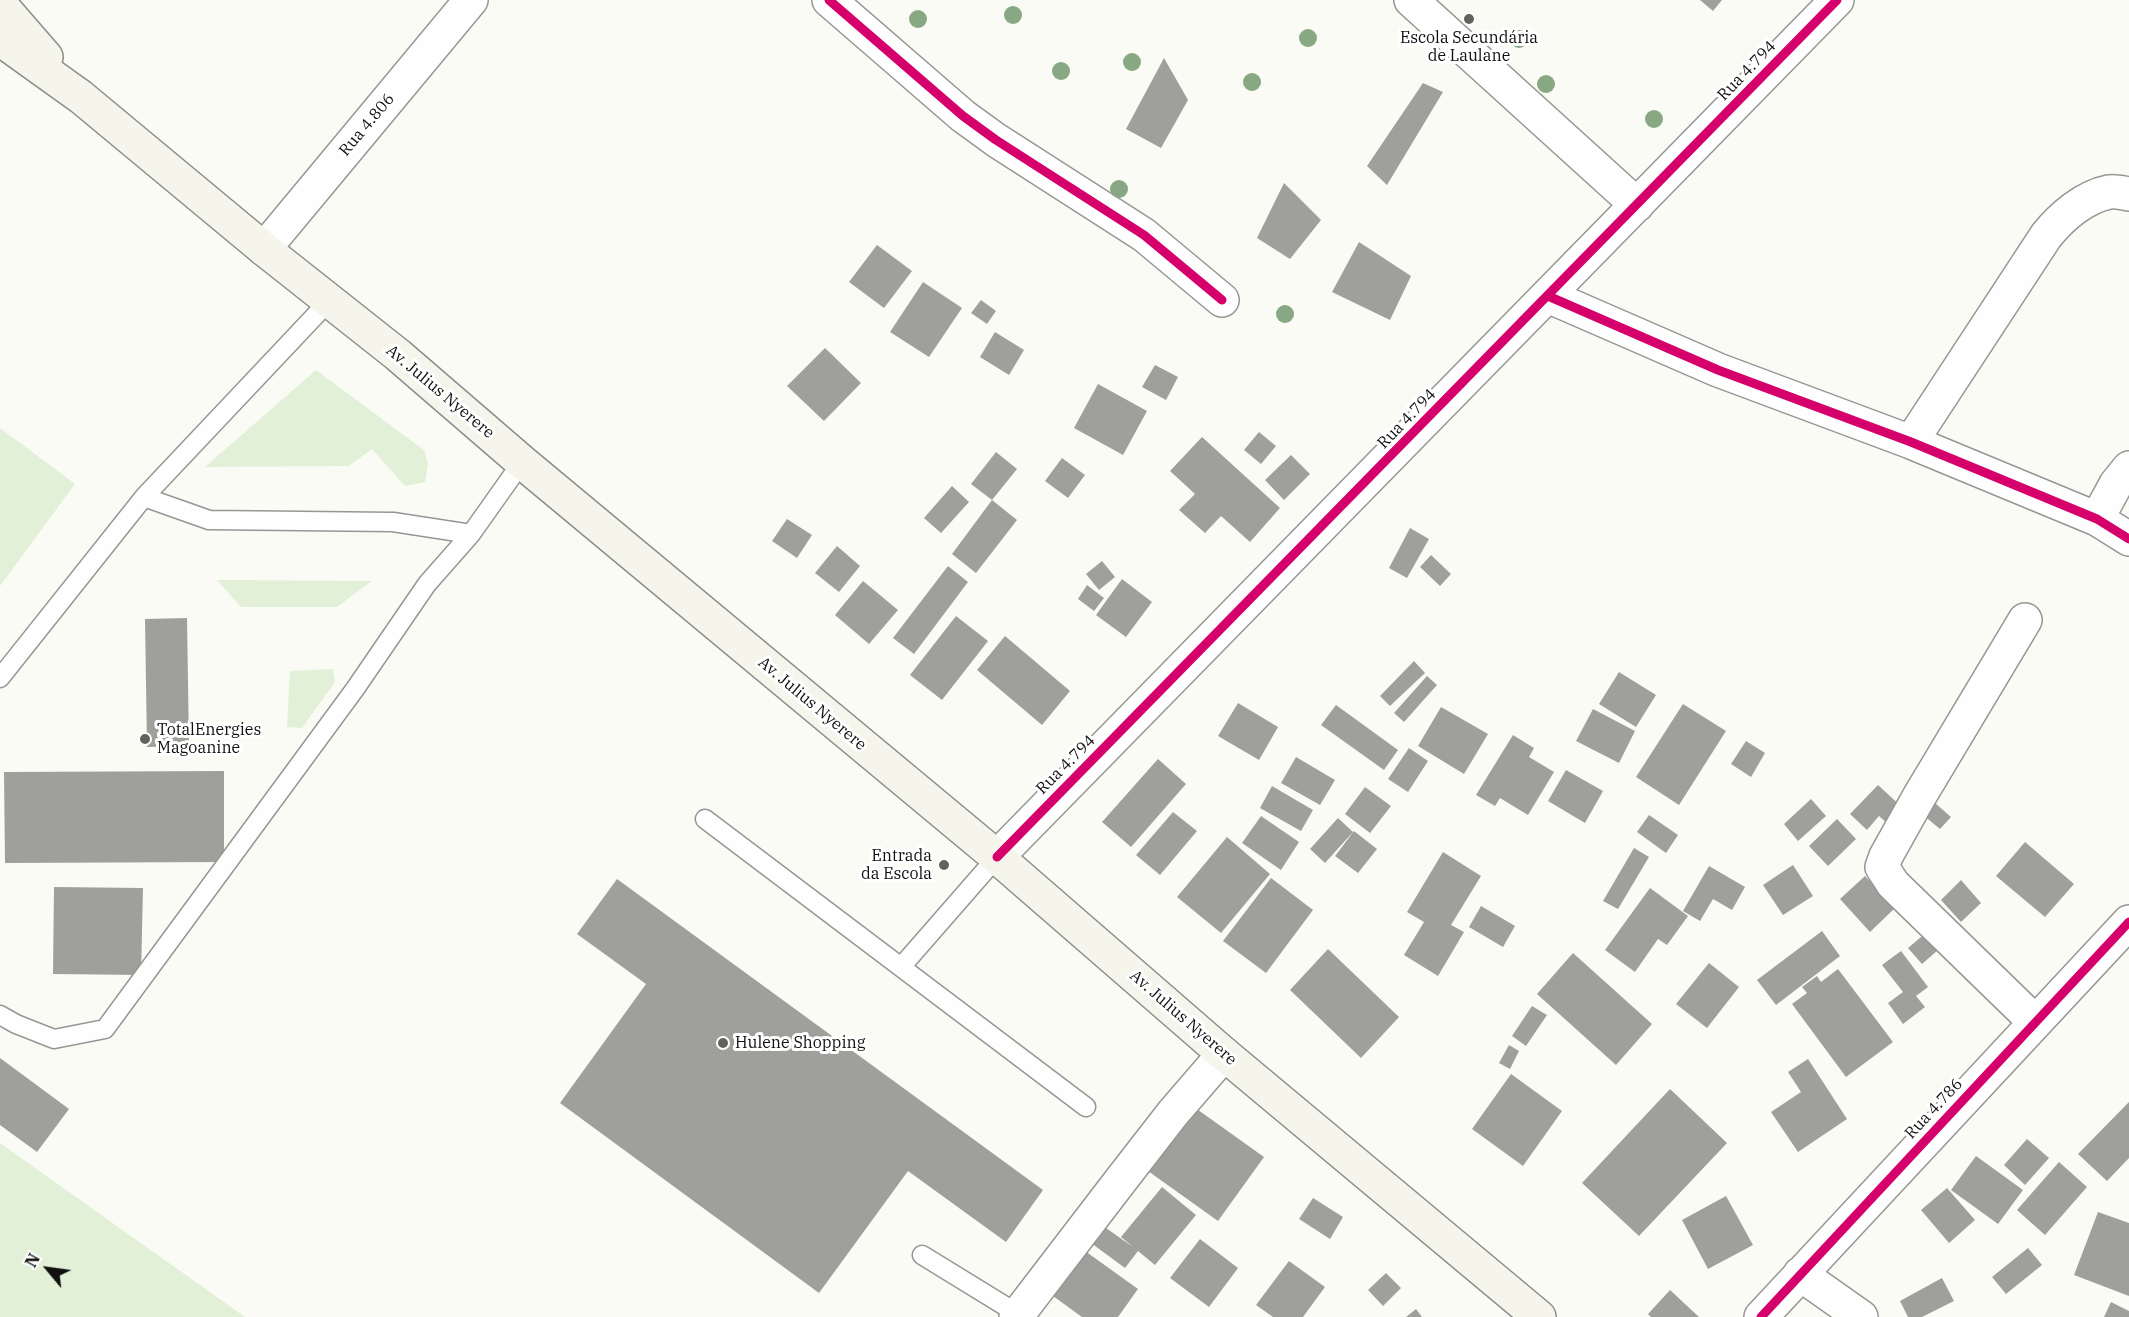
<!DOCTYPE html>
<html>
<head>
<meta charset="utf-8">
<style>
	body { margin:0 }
	#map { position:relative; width:2129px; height:1317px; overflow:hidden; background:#fbfbf6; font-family:"IBM Plex Serif",serif }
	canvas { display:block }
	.north { position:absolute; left:18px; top:1239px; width:60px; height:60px; -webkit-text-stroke:4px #fff; paint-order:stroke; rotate:299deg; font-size:16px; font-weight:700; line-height:24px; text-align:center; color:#101010 }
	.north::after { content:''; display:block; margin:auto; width:21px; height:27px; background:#101010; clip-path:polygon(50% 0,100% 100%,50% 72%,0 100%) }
</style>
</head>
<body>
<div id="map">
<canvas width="2129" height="1317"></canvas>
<div class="north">N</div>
</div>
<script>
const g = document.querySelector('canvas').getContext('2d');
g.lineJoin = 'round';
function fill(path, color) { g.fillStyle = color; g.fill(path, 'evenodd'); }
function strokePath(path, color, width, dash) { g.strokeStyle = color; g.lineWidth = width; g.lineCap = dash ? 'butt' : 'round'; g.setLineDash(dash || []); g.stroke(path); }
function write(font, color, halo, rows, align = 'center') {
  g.font = font + ' "IBM Plex Serif",serif'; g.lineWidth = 6; g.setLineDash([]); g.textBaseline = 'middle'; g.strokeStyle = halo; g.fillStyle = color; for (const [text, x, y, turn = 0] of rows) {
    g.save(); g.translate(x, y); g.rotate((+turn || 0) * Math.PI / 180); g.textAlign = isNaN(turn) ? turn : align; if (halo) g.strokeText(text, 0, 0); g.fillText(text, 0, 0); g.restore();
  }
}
fill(new Path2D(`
	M316 370 424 450 428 464 425 482 405 486 372 449 349 466 205 467Z
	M0 428 75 484 0 586Z
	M217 580 372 581 337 607H241Z
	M333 669 335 682 302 728 287 727 290 671Z
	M0 1143 245 1317H0Z`), '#e2f0d8');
fill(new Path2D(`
	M1700 0H1722L1713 11Z
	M1164 58 1188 100 1161 148 1126 129Z
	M1423 83 1443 92 1387 185 1367 166Z
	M1284 183 1321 220 1290 259 1257 238Z
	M1359 242 1411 276 1390 320 1332 292Z
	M877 245 912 271 884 308 849 282Z
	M923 282 962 308 929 357 890 332Z
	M981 300 996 311 987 324 971 313Z
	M995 332 1024 350 1009 375 980 357Z
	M825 348 861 383 824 421 787 386Z
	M1155 365 1178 377 1166 400 1142 387Z
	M1098 384 1147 411 1123 455 1074 428Z
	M1259 432 1276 446 1261 464 1244 450Z
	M1202 437 1280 508 1250 542 1221 516 1205 533 1179 510 1195 494 1170 471Z
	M996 452 1017 469 992 500 971 484Z
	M1291 455 1310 474 1284 500 1265 480Z
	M1062 458 1085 475 1068 498 1045 481Z
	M952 486 969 502 941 533 924 518Z
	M992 500 1017 520 976 573 952 554Z
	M787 519 812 535 797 558 772 541Z
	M1410 528 1429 539 1407 578 1389 568Z
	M837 546 860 566 839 592 815 573Z
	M1431 555 1451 574 1440 586 1420 567Z
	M1102 561 1115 577 1099 590 1086 574Z
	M948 566 968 582 914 654 893 638Z
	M1122 579 1152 602 1126 637 1096 615Z
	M863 581 898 610 869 644 835 615Z
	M1087 585 1104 598 1094 611 1078 599Z
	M956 616 988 641 942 700 910 675Z
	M187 618 189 746 147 747 145 619Z
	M1005 636 1070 691 1042 725 977 670Z
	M1414 661 1425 673 1390 706 1380 696Z
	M1619 672 1656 695 1636 727 1599 704Z
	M1427 676 1437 685 1404 722 1394 713Z
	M1238 703 1278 727 1259 760 1218 736Z
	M1683 704 1726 731 1679 805 1636 777Z
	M1336 705 1398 750 1384 770 1321 725Z
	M1441 707 1488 734 1464 774 1418 746Z
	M1593 709 1635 731 1619 763 1576 741Z
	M1513 735 1534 748 1529 757 1554 772 1528 815 1500 798 1495 806 1476 795Z
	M1746 741 1765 753 1751 777 1731 764Z
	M1409 748 1428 761 1408 792 1388 779Z
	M1296 757 1335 780 1320 805 1281 783Z
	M1158 759 1186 784 1131 847 1102 822Z
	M1566 770 1603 791 1585 823 1548 801Z
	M224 771V862L5 863 4 772Z
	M1878 785 1904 809 1889 825 1879 816 1867 830 1850 814Z
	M1272 786 1313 810 1301 831 1260 808Z
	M1365 787 1391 806 1370 833 1345 814Z
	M1811 799 1826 816 1798 841 1784 824Z
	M1934 802 1951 817 1940 829 1923 815Z
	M1173 812 1197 831 1160 875 1136 855Z
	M1649 815 1678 835 1666 853 1637 832Z
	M1261 816 1299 842 1281 870 1242 843Z
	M1338 818 1353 832 1325 863 1310 849Z
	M1837 819 1856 839 1828 866 1809 846Z
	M1354 831 1377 849 1358 873 1335 856Z
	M1227 837 1270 874 1221 933 1177 897Z
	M2025 842 2074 884 2045 917 1996 876Z
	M1634 848 1649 857 1618 909 1603 901Z
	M1443 852 1481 876 1451 925 1464 932 1438 976 1404 955 1424 922 1407 912Z
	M1793 865 1813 896 1783 915 1763 885Z
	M1709 866 1745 887 1732 910 1713 899 1700 921 1683 911Z
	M1865 876 1895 908 1870 932 1840 899Z
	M1271 878 1313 910 1266 973 1223 941Z
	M617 879 1043 1190 1006 1242 908 1171 819 1293 560 1103 646 984 577 934Z
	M1961 880 1981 903 1961 922 1941 900Z
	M54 887 143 888 141 975 53 974Z
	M1650 888 1688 916 1667 945 1658 939 1635 972 1605 950Z
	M1481 906 1515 926 1503 947 1469 927Z
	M1933 927 1946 943 1922 964 1908 948Z
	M1822 931 1840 956 1776 1005 1757 980Z
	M1328 949 1399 1017 1361 1058 1290 990Z
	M1901 951 1928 987 1916 996 1925 1007 1903 1024 1888 1003 1903 992 1882 965Z
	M1573 953 1652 1024 1616 1065 1537 994Z
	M1709 963 1739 987 1707 1028 1676 1004Z
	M1838 969 1893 1042 1846 1077 1792 1004 1807 993 1802 987 1817 976 1821 982Z
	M1532 1006 1547 1015 1526 1046 1512 1036Z
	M1509 1045 1519 1051 1510 1069 1499 1063Z
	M0 1058 69 1109 37 1152 0 1125Z
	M1808 1059 1847 1119 1798 1152 1771 1112 1801 1092 1788 1072Z
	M1511 1074 1562 1111 1523 1166 1472 1129Z
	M1670 1089 1727 1143 1639 1236 1582 1183Z
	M2129 1102V1158L2107 1181 2078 1154Z
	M1194 1107 1264 1157 1218 1221 1148 1171Z
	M2027 1139 2049 1158 2025 1185 2004 1165Z
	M1976 1156 2023 1190 1998 1224 1951 1190Z
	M2059 1162 2087 1187 2045 1235 2017 1210Z
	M1162 1187 1196 1215 1155 1265 1138 1251 1125 1268 1087 1240 1099 1223 1133 1247 1121 1237Z
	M1947 1188 1975 1220 1949 1243 1921 1210Z
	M1726 1196 1753 1245 1708 1269 1682 1220Z
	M1313 1198 1343 1217 1330 1239 1299 1219Z
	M2098 1212 2129 1223V1296L2074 1275Z
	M1200 1239 1238 1268 1209 1307 1170 1278Z
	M2028 1248 2042 1265 2006 1294 1992 1277Z
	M1085 1251 1138 1289 1118 1317H1082L1053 1296Z
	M1289 1261 1325 1287 1303 1317H1273L1256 1305Z
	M1386 1273 1401 1288 1383 1306 1368 1290Z
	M1942 1278 1954 1301 1922 1317H1908L1900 1301Z
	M1670 1290 1699 1317H1651L1648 1314Z
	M2111 1302 2129 1311V1317H2104Z
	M1416 1309 1422 1317H1406Z`), '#9f9f9b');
const lane = new Path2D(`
	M144 497 329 301
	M0 678 144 497 209 520 393 522 471 534
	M705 819 1086 1107
	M901 967 997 857
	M0 1015 16 1024 54 1039 105 1029 355 689 427 584 471 534 522 462
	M922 1255 1018 1314`);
const street = new Path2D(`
	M829 0 963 116 996 140 1144 235 1222 300
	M1411 0 1637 205
	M264 249 471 0
	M1548 296 1718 370 1911 442 2097 519 2129 539
	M1911 442 2046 236C2061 217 2084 197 2109 192 2115 191 2123 193 2129 194
	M2097 519 2116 484 2129 468
	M2025 620 1919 797 1886 856 1882 867 1893 884 2035 1022
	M997 857 1837 0
	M1800 1274 1861 1317
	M1016 1317 1121 1180 1173 1113 1224 1054
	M1761 1317 2129 922`);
const secondary = new Path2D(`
	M0 4 46 57
	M0 39 81 97 264 249 398 355 522 462 997 857 1224 1054 1539 1317`);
strokePath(lane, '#969694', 21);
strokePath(street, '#969694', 36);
strokePath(secondary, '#8c8c8a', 36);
strokePath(lane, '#fefefe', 18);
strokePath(street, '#fefefe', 33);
strokePath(secondary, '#f5f5ec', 33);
strokePath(new Path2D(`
	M829 0 963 116 996 140 1144 235 1222 300
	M1548 296 1718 370 1911 442 2097 519 2129 539
	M997 857 1837 0
	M1761 1317 2129 922`), '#d6006c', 9);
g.fillStyle = '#87a882';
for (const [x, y] of [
	[1013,15],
	[918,19],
	[1308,38],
	[1519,39],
	[1132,62],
	[1061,71],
	[1252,82],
	[1546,84],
	[1654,119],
	[1119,189],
	[1285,314]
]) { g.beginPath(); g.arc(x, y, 9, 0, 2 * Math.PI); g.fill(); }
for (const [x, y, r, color] of [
	[1469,19,6,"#626260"],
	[145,739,6,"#626260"],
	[944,865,6,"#626260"],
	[723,1043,6,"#626260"]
]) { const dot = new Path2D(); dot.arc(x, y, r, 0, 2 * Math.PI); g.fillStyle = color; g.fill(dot); strokePath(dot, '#fff', 2); }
write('16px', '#101010', '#fff', [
	["Escola Secundária",1469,38,"center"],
	["de Laulane",1469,56,"center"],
	["TotalEnergies",157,730],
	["Magoanine",157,748],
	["Entrada",932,856,"right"],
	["da Escola",932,874,"right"],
	["Hulene Shopping",735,1043]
], 'left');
write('16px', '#101010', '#fff', [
	["Rua 4.794",1747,71,-46],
	["Rua 4.806",367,125,-50],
	["Av. Julius Nyerere",440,392,40],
	["Rua 4.794",1407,419,-46],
	["Av. Julius Nyerere",812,704,40],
	["Rua 4.794",1066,765,-45],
	["Av. Julius Nyerere",1183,1018,41],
	["Rua 4.786",1934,1109,-47]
]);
</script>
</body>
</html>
